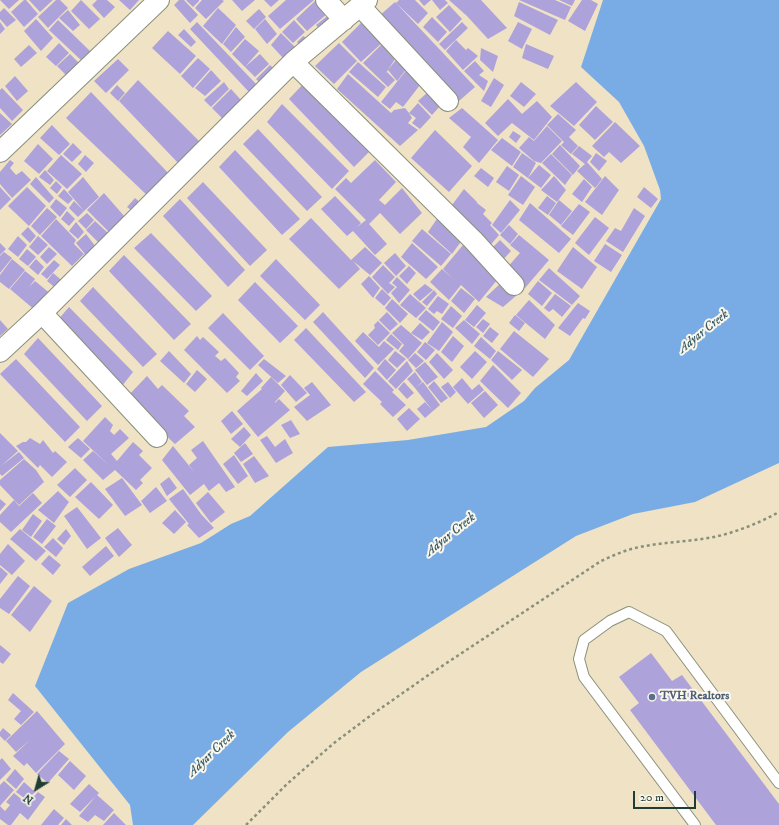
<!DOCTYPE html>
<html>
<head>
<meta charset="utf-8">
<style>
	body { margin:0 }
	#map { position:relative; width:779px; height:825px; overflow:hidden; background:#f0e2c5; font-family:"IM FELL DW Pica",serif }
	canvas { display:block }
	.north { position:absolute; left:16px; top:769px; width:40px; height:40px; -webkit-text-stroke:3px #fbf7ec; paint-order:stroke; rotate:217deg; font-size:11px; font-weight:700; line-height:16px; text-align:center; color:#1f3d34 }
	.north::after { content:''; display:block; margin:auto; width:14px; height:18px; background:#1f3d34; clip-path:polygon(50% 0,100% 100%,50% 72%,0 100%) }
	.scale { position:absolute; left:633px; top:791px; width:63px; height:18px; box-sizing:border-box; border:2px solid #1f3d34; border-top:0; padding-left:5px; font-size:12px; line-height:14px; white-space:nowrap; color:#1f3d34; -webkit-text-stroke:3px #fbf7ec; paint-order:stroke }
</style>
</head>
<body>
<div id="map">
<canvas width="779" height="825"></canvas>
<div class="north">N</div>
<div class="scale">20 m</div>
</div>
<script>
const g = document.querySelector('canvas').getContext('2d');
g.lineJoin = 'round';
function fill(path, color) { g.fillStyle = color; g.fill(path, 'evenodd'); }
function strokePath(path, color, width, dash) { g.strokeStyle = color; g.lineWidth = width; g.lineCap = dash ? 'butt' : 'round'; g.setLineDash(dash || []); g.stroke(path); }
function write(font, color, halo, rows, align = 'center') {
  g.font = font + ' "IM FELL DW Pica",serif'; g.lineWidth = 4; g.setLineDash([]); g.textBaseline = 'middle'; g.strokeStyle = halo; g.fillStyle = color; for (const [text, x, y, turn = 0] of rows) {
    g.save(); g.translate(x, y); g.rotate((+turn || 0) * Math.PI / 180); g.textAlign = isNaN(turn) ? turn : align; if (halo) g.strokeText(text, 0, 0); g.fillText(text, 0, 0); g.restore();
  }
}
fill(new Path2D(`
	M603 0H779V463L695 502 633 514 576 536 361 672 288 732 193 825H133L130 805 35 686 68 603 129 569 201 543 231 524 250 516 328 447 408 440 486 427 524 401 535 388 569 360 661 199 660 190 644 146 619 102 581 67Z`), '#79ace5');
fill(new Path2D(`
	M0 0H19L9 9Z
	M24 0H26L38 14 24 27 11 12Z
	M29 0H53L40 12Z
	M56 0H60L68 8 48 28 38 17Z
	M81 0 100 19 89 29 71 11Z
	M97 0H107L115 7 104 18 92 5Z
	M119 0H139L130 10Z
	M179 0H184L198 15 190 23 174 5Z
	M186 0H199V1L193 7Z
	M202 0H222L224 1 206 19 195 8Z
	M232 0H255L242 11Z
	M264 0H279L271 7Z
	M286 0H314L280 29 268 16Z
	M316 0H318L328 13 307 31 296 19Z
	M399 0H415L428 13 418 24 396 3Z
	M419 0H431L424 6Z
	M432 0H445L448 3 440 10Z
	M449 0H481L507 28 488 39 467 16Z
	M519 0H555L571 7 565 20Z
	M559 0H575L572 6Z
	M582 0H591L598 4 585 31 568 21Z
	M395 2 475 87 459 101 379 16Z
	M519 2 558 20 550 35 514 16Z
	M449 5 462 19 450 32 436 17Z
	M4 8 16 20 7 27 0 19V12Z
	M218 8 236 25 222 44 203 26Z
	M259 9 266 17 254 29 246 21Z
	M68 10 80 25 73 31 59 18Z
	M330 14 336 20 322 32 316 25Z
	M432 17 447 32 438 42 423 27Z
	M366 18 384 41 361 62 342 42Z
	M36 19 53 38 41 51 24 31Z
	M265 19 277 34 267 44 255 29Z
	M58 20 91 52 82 61 49 30Z
	M294 20 305 32 293 43 282 32Z
	M0 22 5 29 0 34Z
	M197 22 257 85 249 92 190 29Z
	M462 22 468 28 445 50 439 44Z
	M518 22 532 29 522 49 508 41Z
	M236 27 245 37 231 52 223 44Z
	M184 29 196 42 191 47 178 35Z
	M168 31 196 56 180 74 152 48Z
	M281 33 296 48 284 59 271 45Z
	M303 36 308 39 301 47 297 42Z
	M245 39 259 51 245 67 232 54Z
	M456 40 466 50 468 48 478 56 463 70 446 51Z
	M384 42 397 56 386 73 387 72 395 80 388 87 363 63Z
	M59 43 69 53 56 66 46 57Z
	M339 43 357 61 334 84 315 66Z
	M526 44 554 56 548 69 522 58Z
	M29 45 37 53 21 67 14 59Z
	M481 48 498 56 493 72 480 60Z
	M70 54 79 63 67 76 57 66Z
	M260 54 269 64 255 77 245 67Z
	M399 56 408 67 397 81 388 70Z
	M198 58 210 69 193 88 181 76Z
	M118 59 129 70 106 93 94 81Z
	M475 61 484 71 479 75 488 81 484 91 464 71Z
	M358 62 386 87 378 97 349 72Z
	M270 65 278 73 264 87 256 79Z
	M408 68 420 85 403 107 396 102 390 109 381 102Z
	M211 70 221 81 205 96 195 88Z
	M348 74 391 113 394 110 405 108 409 113 418 103 431 117 420 129 412 123 416 118 409 113 412 118 408 123 418 130 400 146 337 89Z
	M15 76 28 91 17 101 5 86Z
	M494 78 504 85 491 107 481 101Z
	M138 80 201 143 180 165 119 101Z
	M224 82 229 89 211 107 204 100Z
	M305 82 370 151 354 167 289 99Z
	M521 82 536 94 524 107 510 96Z
	M576 82 597 102 574 126 550 106Z
	M117 85 125 93 118 101 110 93Z
	M2 88 23 110 12 121 0 108V90Z
	M231 89 241 100 223 119 212 108Z
	M429 91 441 105 432 115 418 101Z
	M91 92 172 177 150 198 66 118Z
	M508 99 522 114 537 101 552 117 534 140 512 123 498 136 485 123Z
	M282 104 349 171 332 189 267 122Z
	M596 106 613 122 595 140 579 125Z
	M462 108 498 140 479 163 463 147 471 137 449 118Z
	M0 113 12 124 0 135Z
	M558 114 576 130 569 137 578 146 571 154 561 145 564 142 547 125Z
	M615 122 640 146 621 163 609 152 604 157 592 146Z
	M52 125 70 144 59 155 40 138Z
	M547 126 562 141 541 163 534 161 519 148 529 137 534 141 533 142Z
	M258 129 322 197 307 211 243 144Z
	M435 130 472 166 449 192 411 158Z
	M513 131 521 136 516 143 509 137Z
	M502 138 521 152 512 166 491 150Z
	M73 143 82 152 72 162 63 154Z
	M38 144 53 159 39 174 24 161Z
	M560 145 580 166 573 175 552 154Z
	M579 146 592 156 587 162 602 179 595 188 577 171 585 164 572 154Z
	M235 150 300 219 282 235 219 167Z
	M522 153 536 163 528 178 513 167Z
	M596 153 607 161 599 171 590 162Z
	M551 154 572 175 565 185 542 163Z
	M61 155 82 174 67 189 47 171Z
	M85 155 94 163 86 172 78 164Z
	M10 160 14 163 10 168 16 175 22 171 31 180 12 198 0 184V172Z
	M375 160 396 182 379 200 385 205 402 188 422 213 400 234 380 213 369 224 387 244 375 255 353 231 347 236 321 209 335 196 361 223 356 228 366 220 335 189 346 178 351 183Z
	M539 165 551 175 541 188 528 178Z
	M507 166 519 175 509 191 496 182Z
	M481 168 494 178 488 187 474 176Z
	M45 170 54 180 50 185 39 177Z
	M521 176 535 187 523 205 508 195Z
	M554 176 566 190 557 202 541 190Z
	M605 176 619 190 602 215 585 202Z
	M36 177 54 198 49 203 30 184Z
	M83 177 99 197 84 211 68 192Z
	M584 179 592 187 582 202 572 194Z
	M56 181 62 187 57 194 50 188Z
	M203 182 267 250 250 266 187 198Z
	M0 187 11 199 0 210Z
	M27 187 46 206 29 226 8 206Z
	M644 187 658 199 651 208 637 197Z
	M64 189 73 199 68 204 58 196Z
	M464 189 477 202V203L486 210 483 214 492 223 490 225 499 235 487 249 449 209Z
	M104 193 125 217 109 232 87 210Z
	M547 196 556 203 548 215 538 208Z
	M135 198 142 204 135 213 127 207Z
	M56 199 67 208 60 217 50 207Z
	M180 199 245 270 228 287 163 216Z
	M510 200 520 210 501 233 492 225Z
	M559 200 572 211 561 225 549 215Z
	M74 201 84 211 78 217 69 208Z
	M530 203 571 239 559 253 519 220Z
	M579 204 590 212 573 235 561 226Z
	M47 208 57 217 40 235 31 226Z
	M634 208 645 216 623 252 606 241 615 228 621 231Z
	M67 211 75 219 69 226 61 219Z
	M87 213 94 220 86 229 78 221Z
	M441 213 465 236 452 254 428 232Z
	M595 217 609 228 589 255 575 243Z
	M311 218 351 260 365 247 382 263 370 275 353 261 360 269 339 289 289 239Z
	M56 219 76 240 74 244 84 254 72 266 41 236Z
	M95 221 108 233 99 243 86 230Z
	M76 222 84 232 78 239 69 231Z
	M509 225 518 234 510 244 500 235Z
	M28 227 36 236 30 243 21 234Z
	M422 229 451 254 441 266 412 241Z
	M151 233 212 296 196 311 134 248Z
	M86 234 99 251 81 271 76 265 85 254 76 243Z
	M519 235 549 260 525 288 506 269 520 253 510 245Z
	M18 236 27 245 18 257 8 249Z
	M38 236 48 245 38 255 29 247Z
	M500 240 511 251 501 262 489 251Z
	M0 243 6 249 0 255Z
	M412 243 438 267 426 279 401 257Z
	M605 244 622 255 611 272 594 261Z
	M463 245 497 280 479 302 461 285 449 300 430 282 442 269 453 279 443 269Z
	M49 247 57 254 47 264 40 257Z
	M573 247 597 267 582 289 557 271Z
	M27 249 36 257 28 266 19 259Z
	M4 252 12 258 0 273V256Z
	M395 253 406 266 396 276 384 263Z
	M124 255 191 324 174 340 109 271Z
	M12 259 25 270 9 289 0 282V275Z
	M36 259 44 267 38 275 29 267Z
	M276 259 320 305 305 320 260 276Z
	M54 260 60 265 47 279 41 274Z
	M383 265 395 277 389 283 395 287 388 294 372 277Z
	M409 266 416 273 407 284 399 276Z
	M549 268 580 296 572 305 539 280Z
	M25 271 35 279 29 287 35 281 52 295 36 311 10 289Z
	M53 273 65 283 58 290 47 281Z
	M369 276 380 288 373 298 361 284Z
	M397 277 410 290 399 303 391 293 397 287 392 283Z
	M503 281 517 295 503 307 486 297Z
	M538 281 552 293 542 306 528 294Z
	M255 282 298 326 280 343 238 300Z
	M425 284 433 290 420 301 413 294Z
	M93 287 157 354 143 367 80 301Z
	M461 288 475 299 464 313 451 301Z
	M382 289 391 298 384 306 375 298Z
	M434 290 437 294 427 306 422 302Z
	M410 294 426 308 416 318 400 305Z
	M555 294 571 306 562 317 553 309 549 312 544 308Z
	M438 296 449 304 442 314 437 311 434 314 428 309Z
	M392 299 408 314 400 323 385 308Z
	M529 300 555 325 545 339 516 315Z
	M578 303 590 311 585 319 583 318 570 336 558 328Z
	M477 305 486 313 474 327 465 320Z
	M451 306 462 316 453 328 441 319Z
	M69 307 133 372 122 386 57 321Z
	M426 310 440 322 433 331 418 319Z
	M323 312 374 368 365 378 313 322Z
	M387 312 398 324 390 331 379 320Z
	M223 313 264 356 250 370 208 328Z
	M515 315 525 323 519 331 509 323Z
	M483 319 490 324 483 333 476 327Z
	M0 320 8 329 0 336Z
	M464 320 480 334 472 344 455 328Z
	M378 321 390 333 378 345 368 335 375 328 374 325Z
	M442 322 453 332 439 351 427 343Z
	M420 323 430 332 422 340 411 333Z
	M401 325 422 343 408 359 399 351 404 345 392 333Z
	M490 327 499 334 492 343 483 336Z
	M306 328 366 392 354 402 294 340Z
	M514 331 549 359 533 377 500 349Z
	M363 332 379 347 384 341 394 349 378 365 355 341Z
	M391 334 402 344 398 350 386 340Z
	M197 336 200 340 203 337 219 352 215 356 221 361 225 358 239 373 236 377 240 381 227 393 184 350Z
	M453 336 464 346 452 362 441 352Z
	M481 337 496 351 490 359 474 346Z
	M38 338 102 406 87 421 24 354Z
	M425 342 435 350 426 360 417 352Z
	M169 351 191 374 184 383 160 361Z
	M395 351 406 359 397 368 388 360Z
	M475 351 487 362 472 379 460 367Z
	M498 351 522 370 512 380 491 360Z
	M415 353 424 361 416 368 408 360Z
	M437 353 453 370 444 379 429 362Z
	M16 359 80 427 65 442 0 374Z
	M264 359 286 376 278 383 258 365Z
	M385 359 396 370 387 380 377 369Z
	M407 361 413 371 396 389 388 381Z
	M425 362 438 377 427 385 415 370Z
	M493 365 521 393 508 408 480 381Z
	M197 370 207 379 195 392 186 384Z
	M375 371 394 390 389 395 392 392 406 405 393 417 380 404 382 402 363 384Z
	M415 372 422 382 415 388 407 379Z
	M256 373 263 381 247 396 241 391Z
	M290 375 307 393 296 402 281 385Z
	M147 376 158 389 162 385 189 411 184 416 195 427 175 444 126 398Z
	M271 377 285 391 275 402V403L279 399 290 410 258 437 237 411 262 389 261 388Z
	M462 378 472 390 479 384 484 390 468 404 453 387Z
	M434 381 448 398 441 403 428 387Z
	M312 382 331 405 307 421 294 407 310 395 304 388Z
	M404 382 414 393 407 399 398 389Z
	M423 382 440 405 433 411 415 388Z
	M448 382 456 392 450 398 441 387Z
	M485 391 498 405 484 418 471 403Z
	M425 402 433 411 425 418 417 409Z
	M409 408 420 419 407 431 397 419Z
	M232 411 243 424 231 434 221 421Z
	M105 417 113 425 110 431 114 435 120 429 129 438 111 454 117 461 133 442 143 451 139 455 152 468 140 480 143 483 136 490 115 470 103 480 83 460 93 451 111 467 83 441Z
	M291 420 300 434 290 438 281 425Z
	M244 427 251 435 240 447 231 439Z
	M0 433 18 451 1 466 19 452 24 458 2 476 0 474Z
	M267 436 275 447 285 439 293 453 276 463 260 440Z
	M30 438 40 444 43 440 53 453 55 451 67 462 52 477 40 465 38 468 16 446 23 442H26Z
	M78 438 90 449 81 458 68 447Z
	M203 441 235 487 226 492 219 483 209 491 204 484 190 495 162 460 173 446 195 473 189 465 197 458 191 450Z
	M245 443 253 454 241 462 234 453Z
	M234 455 248 476 238 484 223 464Z
	M254 456 269 476 255 483 243 464Z
	M24 459 36 470 44 482 19 505 0 485V480Z
	M75 468 87 480 70 497 57 485Z
	M169 477 177 488 167 496 160 484Z
	M122 478 142 505 125 516 105 489Z
	M91 482 113 505 99 519 75 497Z
	M156 487 167 501 150 513 141 501Z
	M183 489 201 514 214 528 199 538 187 525 189 524 169 499Z
	M58 491 69 502 54 523 38 510Z
	M208 492 225 512 211 523 196 503Z
	M33 493 42 503 11 532 0 522V515L14 500 19 506Z
	M0 499 6 504 0 511Z
	M77 507 101 538 87 549 64 516Z
	M175 510 186 522 174 534 162 523Z
	M33 514 42 521 31 537 22 530Z
	M47 519 56 526 42 544 33 537Z
	M118 528 132 545 119 557 105 538Z
	M20 529 46 551 36 561 10 539Z
	M66 529 71 536 64 545 57 539Z
	M53 538 63 548 56 557 44 547Z
	M8 544 25 561 12 575 0 565V554Z
	M106 546 114 556 90 576 82 567Z
	M49 555 61 565 53 575 41 564Z
	M0 567 8 574 0 584Z
	M18 576 30 586 9 614 0 608V599Z
	M34 586 52 601 30 632 11 615Z
	M0 645 11 654 3 664 0 662Z
	M651 653 672 681 682 675 779 804V825H716L630 710 639 703 619 677Z
	M13 693 34 712 21 725 14 719 21 711 8 700Z
	M37 711 65 744 36 773 27 763 24 766 13 756 31 739 16 752 6 741Z
	M3 728 11 735 5 741 0 736V732Z
	M59 751 69 759 48 783 37 774Z
	M2 758 11 769 0 780V760Z
	M70 761 86 776 74 790 58 775Z
	M15 769 24 779 16 789 6 780Z
	M4 781 14 790 0 806V785Z
	M24 782 35 792 27 800 16 792Z
	M89 784 99 793 97 795 114 810 104 821 95 815 88 822 79 816 96 796 80 812 70 804Z
	M38 792 45 797 28 820 20 813 11 825H8L0 819V806L5 811 10 805 6 802 14 793 27 804Z
	M54 809 64 818 58 825H41Z
	M114 813 126 825H103Z
	M66 819 72 825H61Z`), '#ada2da');
const service = new Path2D(`
	M695 825 584 677 579 659 584 640 610 621 629 612 666 631 779 783`);
const minor = new Path2D(`
	M326 0 344 20
	M360 6 448 101
	M293 62 473 240 514 285
	M0 152 159 0
	M42 313 157 437
	M0 352 42 313 293 62 367 0`);
strokePath(service, '#88907c', 12);
strokePath(minor, '#88907c', 22);
strokePath(new Path2D(`
	M246 825 287 784 334 743 370 716 427 676 601 561C612 556 623 551 635 548 661 542 688 542 714 537 737 532 759 523 779 512`), '#88907c', 2.5, [3, 3]);
strokePath(service, '#fff', 10);
strokePath(minor, '#fff', 20);
for (const [x, y, r, color] of [
	[652,697,4,"#5c6f8a"]
]) { const dot = new Path2D(); dot.arc(x, y, r, 0, 2 * Math.PI); g.fillStyle = color; g.fill(dot); strokePath(dot, '#fbf7ec', 1.5); }
write('bold 12px', '#4e5e75', '#fbf7ec', [
	["TVH Realtors",660,697]
], 'left');
write('italic 13px', '#3a5e69', '#fbf7ec', [
	["Adyar Creek",704,332,-39],
	["Adyar Creek",451,535,-39],
	["Adyar Creek",212,754,-44]
]);
</script>
</body>
</html>
